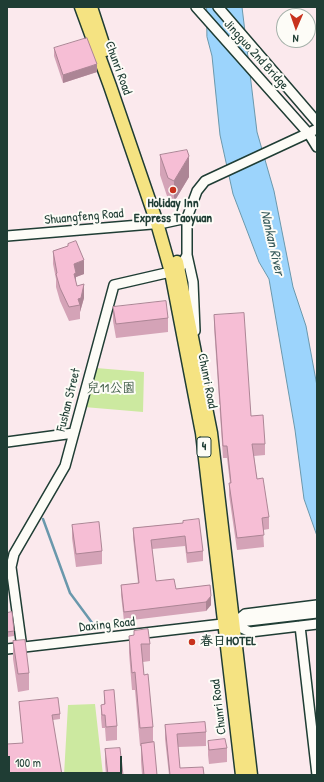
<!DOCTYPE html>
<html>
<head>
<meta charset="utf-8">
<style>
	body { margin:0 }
	#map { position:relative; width:324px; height:782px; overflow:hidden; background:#fbe9ed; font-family:"Patrick Hand",sans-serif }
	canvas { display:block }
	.frame { position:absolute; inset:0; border:8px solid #1f3d34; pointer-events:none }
	.north { position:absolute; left:276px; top:8px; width:40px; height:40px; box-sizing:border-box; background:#fdfcf7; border:1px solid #a4b0a9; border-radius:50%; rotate:182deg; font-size:11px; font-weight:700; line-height:16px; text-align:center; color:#1f3d34 }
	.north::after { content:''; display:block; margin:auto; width:14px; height:18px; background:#c8321e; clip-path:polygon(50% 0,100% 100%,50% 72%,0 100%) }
	.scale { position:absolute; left:8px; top:756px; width:114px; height:18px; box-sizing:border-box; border:2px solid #1f3d34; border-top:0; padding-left:5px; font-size:12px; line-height:14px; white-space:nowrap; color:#1f3d34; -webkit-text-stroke:3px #fdfcf7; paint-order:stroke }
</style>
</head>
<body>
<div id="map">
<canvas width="324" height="782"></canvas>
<div class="frame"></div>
<div class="north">N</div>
<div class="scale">100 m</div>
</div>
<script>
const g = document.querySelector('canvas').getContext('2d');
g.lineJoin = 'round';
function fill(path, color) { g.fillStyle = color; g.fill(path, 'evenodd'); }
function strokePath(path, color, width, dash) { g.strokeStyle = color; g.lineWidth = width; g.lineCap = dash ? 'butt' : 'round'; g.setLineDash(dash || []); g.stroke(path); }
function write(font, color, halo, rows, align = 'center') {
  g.font = font + ' "Patrick Hand","LXGW WenKai TC",sans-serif'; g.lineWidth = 4; g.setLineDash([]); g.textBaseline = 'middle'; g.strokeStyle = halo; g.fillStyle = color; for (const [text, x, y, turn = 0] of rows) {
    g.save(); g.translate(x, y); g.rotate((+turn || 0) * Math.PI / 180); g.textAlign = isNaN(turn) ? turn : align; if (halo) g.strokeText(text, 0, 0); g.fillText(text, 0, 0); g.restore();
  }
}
fill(new Path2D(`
	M96 368 144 372 143 412 84 407Z
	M95 704 103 775H64L68 705Z`), '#cce9a0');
const water = new Path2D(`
	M207 7H242L257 132 274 191 293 287 306 326 317 386V536L304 499 295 430 269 279 259 262 233 194 220 135 212 56 207 37Z`);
fill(water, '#9cd4fc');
strokePath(water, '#6a98ac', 1);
strokePath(new Path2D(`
	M43 519 70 593 93 624 94 629`), '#6a98ac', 2.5);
const minor = new Path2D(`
	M196 7 309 134 317 147
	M218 7 317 122
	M7 236 164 223 187 218
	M187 255 193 282 195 331
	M7 442 74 433
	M317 605 245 614 233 624 250 632 317 624
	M300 626 317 775
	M22 648 11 567 14 554 65 466 114 285 179 270 187 255V218L197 191 205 181 317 129
	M7 649 317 613`);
const major = new Path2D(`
	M81 7 110 86 157 223 171 272 202 433 242 775
	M91 7 105 50
	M177 262 211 433 251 775`);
strokePath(minor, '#1f3d34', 12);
strokePath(major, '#1f3d34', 15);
strokePath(minor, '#fdfcf7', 9);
strokePath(major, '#f5e382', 12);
fill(new Path2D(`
	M54 48 97 72 63 83 54 56Z
	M160 155 189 177 174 202 168 199 160 175Z
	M68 244 84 274 76 277V284L77 286 84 298 80 312V319L69 321 60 301 56 287V279L53 264V251L68 246Z
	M113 307 168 318V332L116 338 113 321Z
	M214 315 251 416 265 444V455L254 456 257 479 269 517V529L263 530 264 547 237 550 229 495V483H230L227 458H223L214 327Z
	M183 523 203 551V561L187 563 185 546 152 549 156 581 176 589 210 585 211 605 206 611 124 621 121 595V585L138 583 133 538V528Z
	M72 525 102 551V564L76 567 72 538Z
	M7 613 14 631V636L7 637Z
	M134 631 150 644V661L143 662 144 675 153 727V742L157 775H142L141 761V746H140L135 690H132L129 653V636L134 635Z
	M13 641 29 673V690L18 692 13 659Z
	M104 691 117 726V740L106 741 105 728H102L101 718V705H104Z
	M19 702 60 714V719L53 720 23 743Z
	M165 725 206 732V746L178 747 180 768 204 775H169L165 739Z
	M208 741 227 748V762L209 764 208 755Z
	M105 749 123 775H106L105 763Z`), '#d4a3b7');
fill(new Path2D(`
	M97 64V72L63 83V75Z
	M189 156V177L174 202V181Z
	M84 260V274L76 277V287L74 288V264Z
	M84 284V298L80 312V305L78 299Z
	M211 596V605L206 611V602Z`), '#ac8595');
const building = new Path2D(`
	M87 38 97 64 63 75 54 48Z
	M187 150 189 156 174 181 168 178 160 155Z
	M76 241 84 260 74 264 76 273 74 274 77 286 84 284 81 298 78 299 80 305 69 307 60 288 56 274 57 273 53 251 68 246V244Z
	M166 301 168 318 116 324 113 307Z
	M244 313 251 416 263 415 265 444H252L257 479 263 478 269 517 262 518 264 535 237 538 229 483H231L227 446H223L214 315Z
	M199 519 203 551 187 553 185 536 151 540 156 581 174 579 176 589 210 585 211 596 206 602 124 612 121 585 139 583 133 528 183 523V521Z
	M99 522 102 551 76 554 72 525Z
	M12 612 14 631 7 632V613Z
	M148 629 150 644H141L144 675 148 674 153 727 140 728 135 672 132 673 129 636 134 635V631Z
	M25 640 29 673 18 674 13 641Z
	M114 690 117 726 106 727 105 715H102L101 705 105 704 104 691Z
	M58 698 60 714 52 715 62 775H7V744L23 743 19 702Z
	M205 722 206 732 177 734 180 768 203 767 204 775H170L165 725Z
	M225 739 227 748 209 750 208 741Z
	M154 742 157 775H144L141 744Z
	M120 748 123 775H108L105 749Z`);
fill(building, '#f6bed5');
strokePath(building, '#ac8595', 1);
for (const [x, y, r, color] of [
	[173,190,4,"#c8321e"],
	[192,642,4,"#c8321e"]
]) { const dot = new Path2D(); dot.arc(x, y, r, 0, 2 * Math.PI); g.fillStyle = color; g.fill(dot); strokePath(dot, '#fdfcf7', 1.5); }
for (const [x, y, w] of [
	[204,447,14]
]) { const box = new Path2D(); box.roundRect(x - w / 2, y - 10, w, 20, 3); g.fillStyle = '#fdfcf7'; g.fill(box); strokePath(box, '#1f3d34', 1); }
write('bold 12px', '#1f3d34', null, [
	["4",204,447]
]);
write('13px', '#1f3d34', '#fdfcf7', [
	["Jingguo 2nd Bridge",256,55,48],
	["Chunri Road",118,68,70],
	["Shuangfeng Road",84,217,-5],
	["Chunri Road",207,381,79],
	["Fushan Street",69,400,-76],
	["Daxing Road",107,625,-6],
	["Chunri Road",219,707,-97]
]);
write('bold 13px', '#1f3d34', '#fdfcf7', [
	["Holiday Inn",173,204],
	["Express Taoyuan",173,219],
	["春日HOTEL",200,642,"left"]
]);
write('13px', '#425f4a', '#fdfcf7', [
	["兒11公園",111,389]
]);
write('italic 14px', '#385b5c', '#fdfcf7', [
	["Nankan River",272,243,77]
]);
</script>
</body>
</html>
